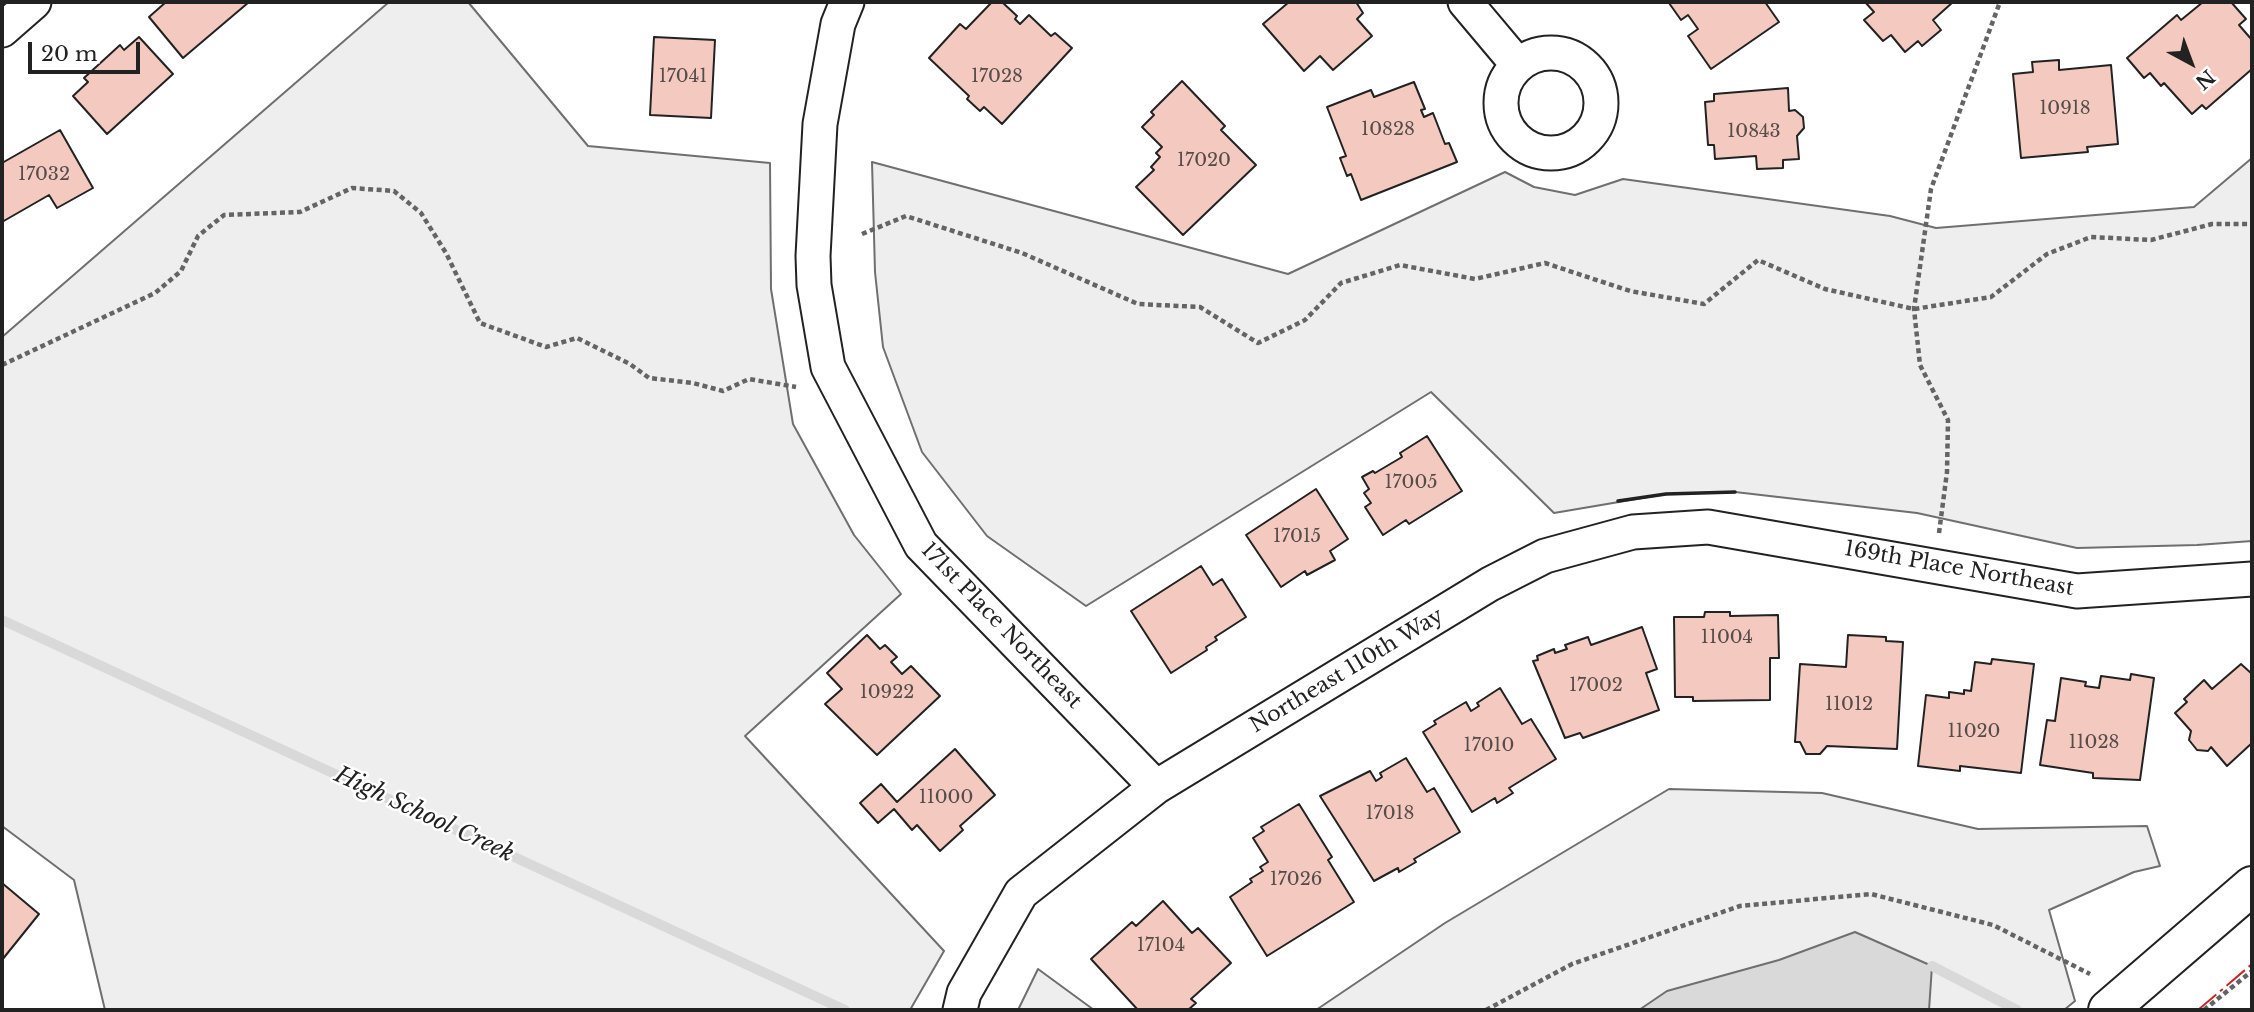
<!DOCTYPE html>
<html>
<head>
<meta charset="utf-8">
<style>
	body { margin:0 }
	#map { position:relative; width:2254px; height:1012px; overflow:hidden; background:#fff; font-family:"Libre Baskerville",serif }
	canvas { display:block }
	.frame { position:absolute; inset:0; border:4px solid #222; pointer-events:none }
	.north { position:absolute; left:2156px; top:28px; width:70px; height:70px; -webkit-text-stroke:5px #fff; paint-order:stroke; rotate:139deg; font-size:19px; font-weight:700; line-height:28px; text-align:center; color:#222 }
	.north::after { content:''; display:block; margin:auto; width:24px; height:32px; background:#222; clip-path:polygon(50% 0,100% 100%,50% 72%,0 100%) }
	.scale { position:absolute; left:28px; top:42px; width:112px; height:32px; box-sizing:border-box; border:4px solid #222; border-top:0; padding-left:9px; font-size:21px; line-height:24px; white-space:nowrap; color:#222; -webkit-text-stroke:5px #fff; paint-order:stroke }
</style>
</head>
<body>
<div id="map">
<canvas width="2254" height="1012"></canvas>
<div class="frame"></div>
<div class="north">N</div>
<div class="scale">20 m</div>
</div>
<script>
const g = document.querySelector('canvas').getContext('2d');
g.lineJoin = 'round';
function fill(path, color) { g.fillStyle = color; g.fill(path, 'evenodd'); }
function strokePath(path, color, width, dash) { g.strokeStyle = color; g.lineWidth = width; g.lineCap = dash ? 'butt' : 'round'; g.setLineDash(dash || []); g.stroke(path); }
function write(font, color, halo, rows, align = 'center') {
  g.font = font + ' "Libre Baskerville",serif'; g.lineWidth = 5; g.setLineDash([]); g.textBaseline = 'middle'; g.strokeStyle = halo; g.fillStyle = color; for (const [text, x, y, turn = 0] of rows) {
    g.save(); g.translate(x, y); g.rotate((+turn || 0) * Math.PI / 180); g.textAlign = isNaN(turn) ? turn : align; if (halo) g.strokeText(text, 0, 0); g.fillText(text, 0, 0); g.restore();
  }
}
const green = new Path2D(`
	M389 2H468L588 146 770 163 771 289 793 424 854 535 901 594 745 736 944 951 910 1010H105L74 880 2 826V337Z
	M2252 158V541L2197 545 2077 548 1917 513 1735 492 1666 494 1554 513 1431 392 1086 606 987 536 922 452 883 347 875 272 872 162 1288 274 1505 172 1534 187 1575 195 1623 179 1890 216 1936 228 2194 207Z
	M1669 789 1822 793 1978 829 2147 826 2160 866 2134 872 2049 910 2075 1001 2064 1010H1316L1445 923Z
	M1038 969 1094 1010H1018Z`);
fill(green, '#eee');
strokePath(green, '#6f6f6f', 2);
const water = new Path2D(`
	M1855 932 1932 966 1929 1010H1639L1667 991 1779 960Z`);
fill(water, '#d9d9d9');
strokePath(water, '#6f6f6f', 2);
strokePath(new Path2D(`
	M2 620 845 1010
	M1932 966 2017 1010`), '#d9d9d9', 10);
const building = new Path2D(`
	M166 2H249L183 58 149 17Z
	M992 2H1002L1017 16 1015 19 1020 24 1029 15 1051 36 1055 33 1072 48 1002 124 984 107 980 111 967 99 969 96 929 58 960 24 966 29Z
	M1289 2H1356L1363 13 1357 19 1372 36 1333 70 1320 56 1304 71 1263 24Z
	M1765 2 1779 22 1711 69 1688 36 1698 29 1688 15 1681 20 1669 3Z
	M1865 2H1953L1933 20 1941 30 1922 46 1918 41 1905 52 1891 35 1883 41 1864 20 1874 12Z
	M2203 2H2231L2246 19 2239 25 2252 40V69L2206 109 2202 105 2192 114 2164 83 2161 86 2150 73 2144 78 2127 58 2177 15 2181 20Z
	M139 37 173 74 107 134 73 96 88 82 84 78 120 45 124 50Z
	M654 37 715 40 711 118 650 115Z
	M2059 60V70L2111 65 2118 144 2087 147 2088 152 2021 158 2013 74 2033 72 2032 62Z
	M1182 81 1225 126 1221 130 1256 165 1183 235 1136 187 1154 170 1151 167 1160 157 1156 153 1162 147 1142 127 1154 115 1151 112Z
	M1414 82 1425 109 1421 110 1424 117 1433 113 1445 144 1449 143 1457 162 1361 200 1351 174 1347 176 1340 158 1346 156 1327 107 1371 90 1374 97Z
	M1788 88 1789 111 1795 110 1803 117 1804 128 1797 136 1799 159 1783 160V168L1757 169 1756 156 1715 159 1714 145H1708L1705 102 1714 101V94Z
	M60 130 93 188 57 208 49 195 2 222V163Z
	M1427 436 1462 491 1409 524 1406 520 1383 535 1365 507 1371 503 1364 493 1369 489 1362 477 1373 471 1375 473 1402 457 1400 453Z
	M1316 489 1348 539 1330 551 1335 560 1307 575 1305 571 1281 587 1246 535Z
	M1201 566 1213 585 1222 579 1246 617 1215 637 1217 640 1206 647 1207 650 1171 673 1131 611Z
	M1705 612H1730V616L1778 615 1779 658H1770V700L1693 701V697H1675L1674 617H1704Z
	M1642 627 1657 669 1646 673 1659 710 1583 738 1580 733 1565 738 1533 661 1538 660 1537 656 1554 649 1555 653 1567 649 1565 645 1588 637 1591 645Z
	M867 635 880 649 885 645 897 657 891 662 902 674 911 666 940 696 877 755 825 704 842 689 827 673Z
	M1848 635 1886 637V641L1903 642 1897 749 1827 746 1820 754H1806L1800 742H1795L1800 664 1846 667Z
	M1992 659 2034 664 2021 773 1960 766V771L1918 766 1926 695 1949 698V692L1964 694V690L1971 691 1975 662 1991 664Z
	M2241 664 2252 674V743L2227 766 2211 747 2208 751 2197 750 2189 740 2191 731 2175 713 2187 702 2184 699 2204 680 2212 689Z
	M2131 674 2154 678 2140 780 2093 778V773L2040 765 2047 720 2055 721 2061 678 2086 682 2085 686 2099 688 2101 676 2130 680Z
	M1500 688 1522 724 1531 719 1556 759 1509 788 1513 793 1497 803 1495 798 1472 812 1423 732 1436 724 1434 721 1466 702 1471 711 1479 706 1477 703Z
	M955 749 995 795 960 826 963 830 940 851 917 825 912 830 894 809 878 823 860 803 881 784 897 802Z
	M1406 758 1427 792 1434 788 1460 832 1414 859 1416 862 1399 872 1398 868 1374 881 1320 796 1370 771 1376 781 1382 777 1380 773Z
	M1299 804 1332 857 1328 860 1354 902 1267 956 1230 897 1252 882 1250 879 1263 871 1260 867 1268 862 1253 838 1264 831 1261 827Z
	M2 883 39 914 2 960Z
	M1163 901 1192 933 1198 928 1231 963 1191 999 1196 1003 1188 1010H1138L1091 959 1132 922 1136 926Z`);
fill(building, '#f3c9c0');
strokePath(building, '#222', 2);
const street = new Path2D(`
	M847 2 838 24 820 124 813 256 814 285 828 367 921 545 1156 787
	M1465 2 1518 65
	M2 30 34 2
	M1501 103a50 50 0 1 1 100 0a50 50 0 1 1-100 0Z
	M960 1010 964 993 1021 893 1156 787 1490 584 1545 556 1633 532 1708 527 2077 591 2252 579`);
const secondary = new Path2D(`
	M2108 1010 2252 886`);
strokePath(street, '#222', 37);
strokePath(secondary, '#222', 42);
strokePath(new Path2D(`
	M862 234 906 216 1022 253 1138 304 1200 307 1258 343 1305 320 1341 283 1400 265 1475 279 1545 263 1630 291 1704 304 1758 260 1825 289 1914 309 1991 297 2047 254 2091 237 2151 240 2212 224H2252
	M2 365 155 293 181 271 198 236 224 215 300 212 352 188 394 191 421 213 446 253 480 323 546 347 577 338 630 364 649 378 693 383 723 391 749 379 796 387
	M1939 533 1947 472 1948 420 1920 365 1914 309 1931 189 2000 2
	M1486 1010 1572 964 1740 906 1871 894 1993 925 2090 974
	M2204 1010 2252 971`), '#646464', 4.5, [5, 3.5]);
strokePath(street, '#fff', 33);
strokePath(secondary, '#fff', 38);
strokePath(new Path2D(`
	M1618 501 1666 494 1735 492`), '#222', 3.5);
strokePath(new Path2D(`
	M2198 1010 2252 964`), '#c62828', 2, [24, 5, 3.5, 5]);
write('18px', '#564c4a', null, [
	["17041",683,77],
	["17028",997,77],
	["10918",2065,109],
	["10828",1388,130],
	["10843",1754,132],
	["17020",1204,161],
	["17032",44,175],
	["17005",1411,483],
	["17015",1297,537],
	["11004",1727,638],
	["17002",1596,686],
	["10922",887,693],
	["11012",1849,705],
	["11020",1974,732],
	["11028",2094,743],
	["17010",1489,746],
	["11000",946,798],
	["17018",1390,814],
	["17026",1296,880],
	["17104",1161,946]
]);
write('21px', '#222', '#fff', [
	["169th Place Northeast",1959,569,10],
	["171st Place Northeast",1001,626,46],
	["Northeast 110th Way",1347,671,-31]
]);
write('italic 23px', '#222', '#fff', [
	["High School Creek",424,815,25]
]);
</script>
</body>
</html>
